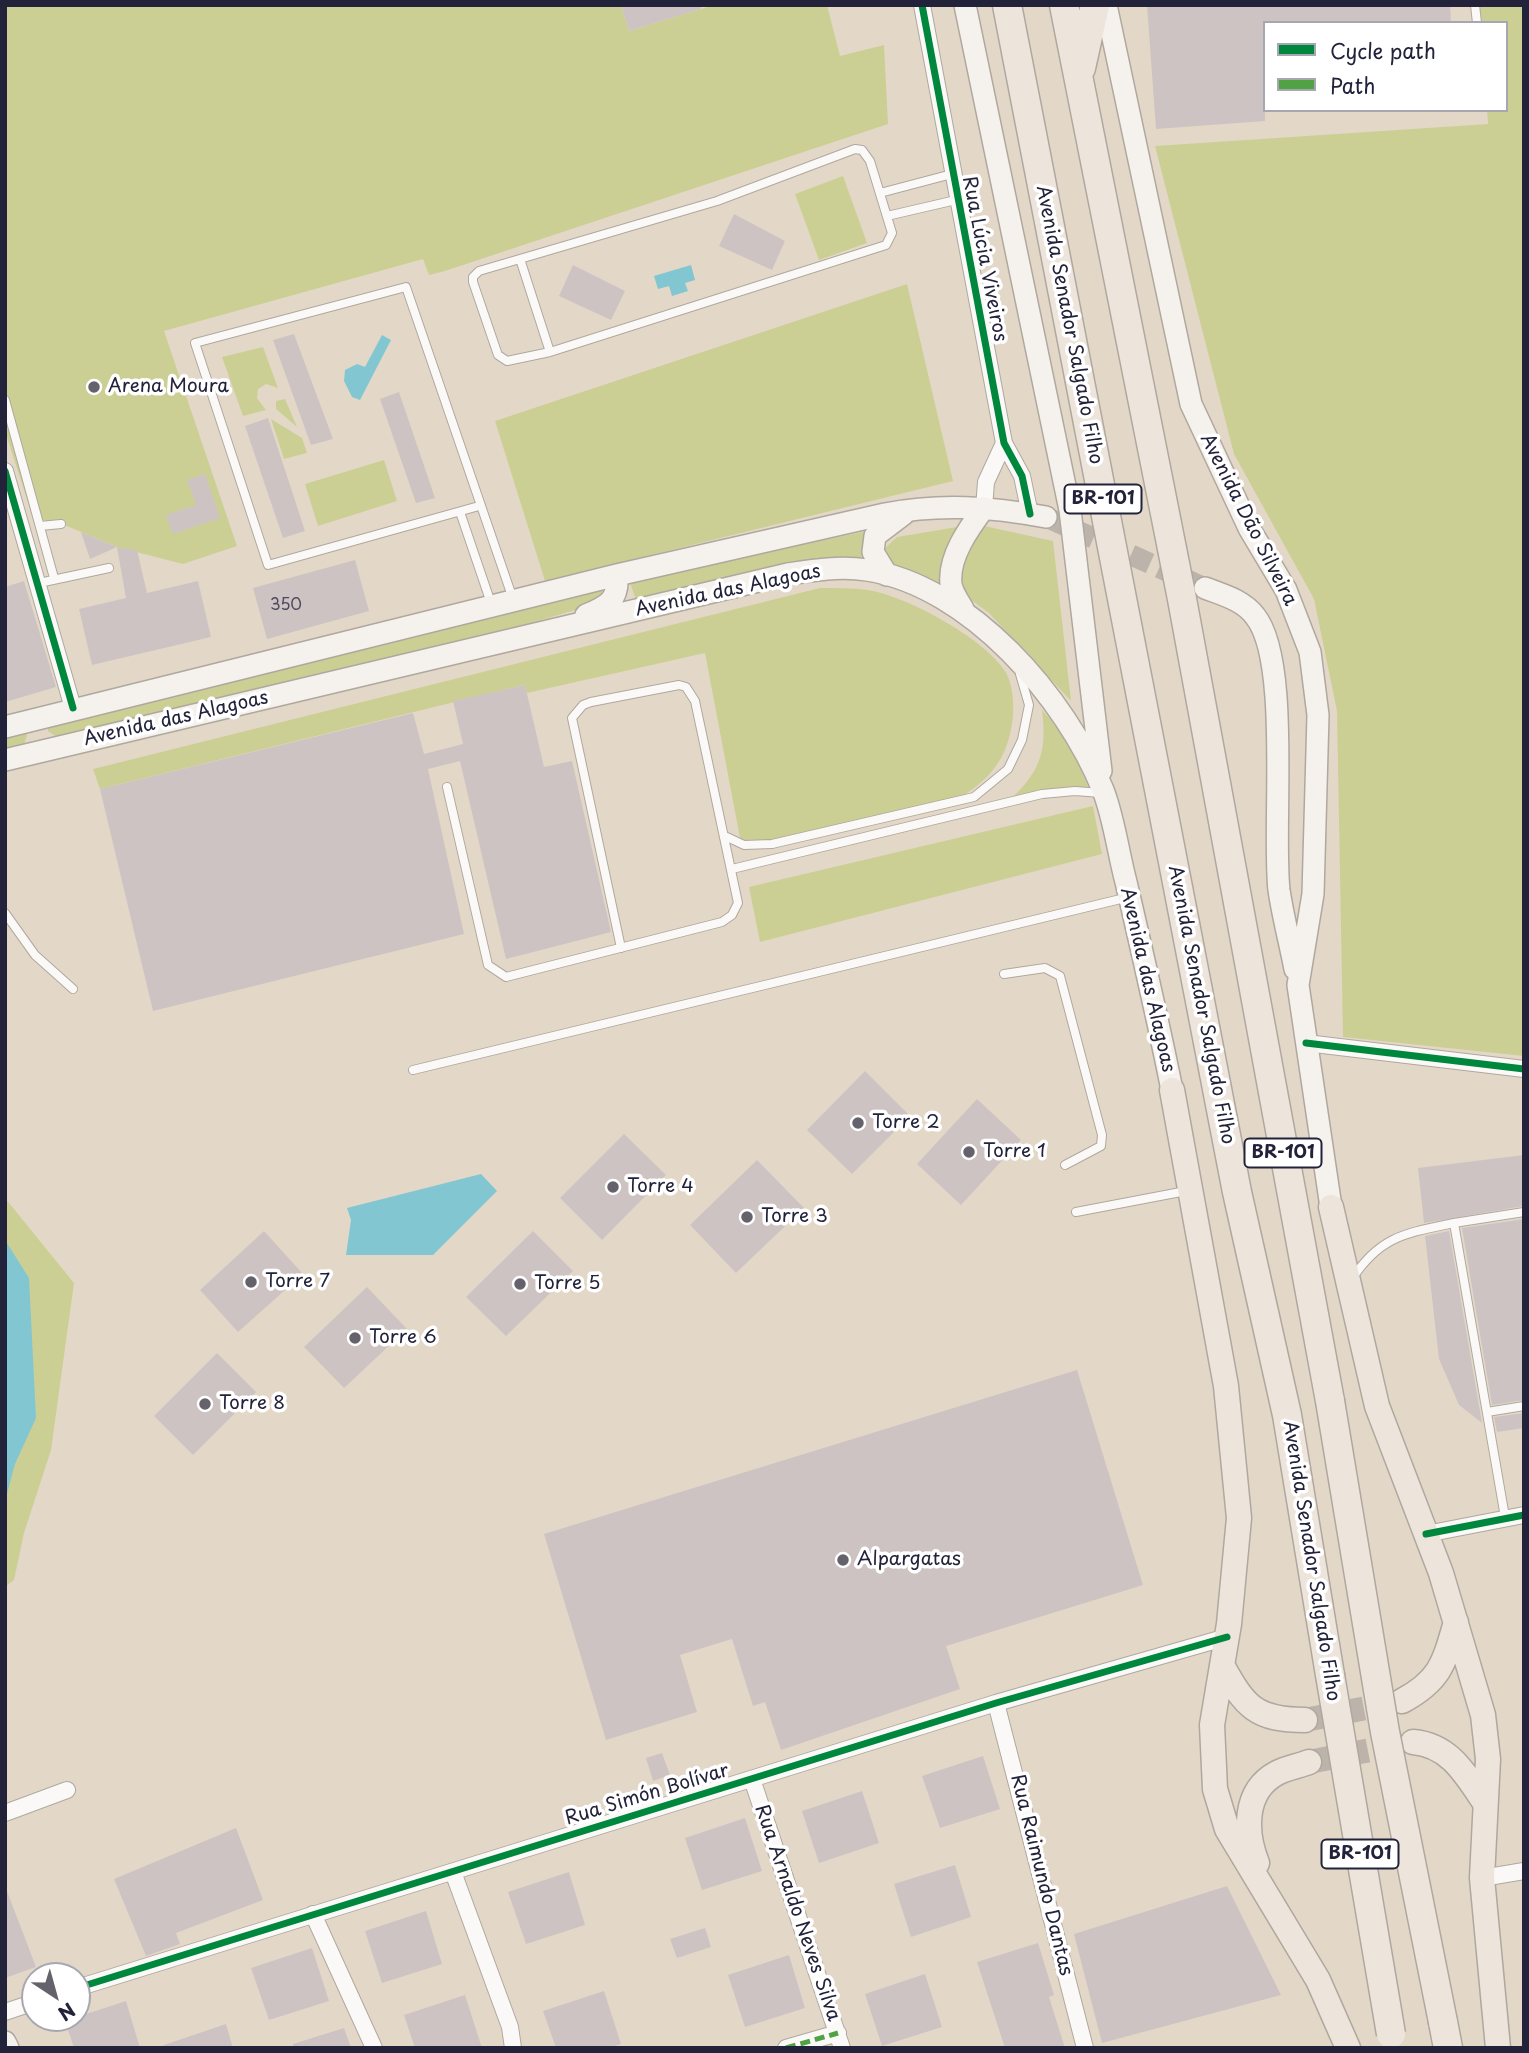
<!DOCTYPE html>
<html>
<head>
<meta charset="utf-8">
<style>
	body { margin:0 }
	#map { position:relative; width:1529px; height:2053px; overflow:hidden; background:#e3d8c7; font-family:"Playpen Sans",sans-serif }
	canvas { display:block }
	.frame { position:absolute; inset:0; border:7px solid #22223b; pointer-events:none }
	.legend { position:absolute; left:1263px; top:21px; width:245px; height:91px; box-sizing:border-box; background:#fff; border:2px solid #a7a7b1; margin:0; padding:9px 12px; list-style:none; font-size:21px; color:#22223b }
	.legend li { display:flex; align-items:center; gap:14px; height:35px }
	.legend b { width:35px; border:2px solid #a7a7b1 }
	.north { position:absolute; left:21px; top:1962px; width:70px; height:70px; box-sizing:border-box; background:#fff; border:2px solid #a7a7b1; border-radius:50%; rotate:144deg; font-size:19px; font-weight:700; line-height:28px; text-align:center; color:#22223b }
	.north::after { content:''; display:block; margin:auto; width:24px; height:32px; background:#66626c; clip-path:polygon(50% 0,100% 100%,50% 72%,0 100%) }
</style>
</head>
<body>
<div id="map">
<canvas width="1529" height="2053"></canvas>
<div class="frame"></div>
<ul class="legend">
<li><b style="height:9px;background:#00873e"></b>Cycle path</li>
<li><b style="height:9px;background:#50a245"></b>Path</li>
</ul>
<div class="north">N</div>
</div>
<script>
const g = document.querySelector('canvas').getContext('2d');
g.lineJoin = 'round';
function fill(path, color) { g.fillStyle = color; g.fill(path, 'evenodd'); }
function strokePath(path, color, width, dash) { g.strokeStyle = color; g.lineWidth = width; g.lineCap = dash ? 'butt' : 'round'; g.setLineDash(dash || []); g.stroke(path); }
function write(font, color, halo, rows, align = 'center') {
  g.font = font + ' "Playpen Sans",sans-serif'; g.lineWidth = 7; g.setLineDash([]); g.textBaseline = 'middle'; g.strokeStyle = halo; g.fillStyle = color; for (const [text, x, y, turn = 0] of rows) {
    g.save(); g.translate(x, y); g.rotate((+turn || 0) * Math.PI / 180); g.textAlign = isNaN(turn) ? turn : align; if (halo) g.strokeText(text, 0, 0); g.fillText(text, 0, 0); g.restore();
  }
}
fill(new Path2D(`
	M5 5H621L629 31 714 5H827L840 56 884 45 888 124 445 271 429 275 423 259 164 331 237 546 183 564 117 547 62 524 33 518 5 431Z
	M1476 5H1524V1056L1343 1037 1337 711 1314 599 1234 454 1155 146 1488 124 1487 110H1506V23H1478Z
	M843 176 867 243 819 260 795 194Z
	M907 284 953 481 545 581 495 421Z
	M263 347 278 388 266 384 258 389 257 398 266 410 243 416 222 357Z
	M285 399 297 427 276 409V401Z
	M271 419 302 438 307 453 284 459Z
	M384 460 397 501 318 526 305 484Z
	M975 524 1053 541 1071 701 989 613 967 597 887 561 883 550 897 537Z
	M868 531 861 559 636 600 629 580Z
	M602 587 605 601 535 622 522 632 58 738 48 731V719Z
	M820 588C836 588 852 588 868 590 906 596 984 638 1005 671 1015 687 1015 716 1010 734 1003 764 986 782 959 798L760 849 740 838 705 653 527 693 524 685 100 789 93 769Z
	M1042 710 1068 739 1090 791 1064 788 1012 798C1041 770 1047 750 1042 710Z
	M22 729 27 735 23 749 5 754V734Z
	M1093 806 1102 854 760 942 749 887Z
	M5 1198 74 1283 51 1450 24 1533 14 1580 5 1587Z`), '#cccf93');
fill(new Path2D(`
	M691 265 695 280 685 283 688 291 672 296 669 286 658 289 654 276Z
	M382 335 391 340 360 400 352 397 344 381 345 370 357 364 365 367Z
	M481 1174 497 1191 433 1255H346L351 1220 347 1208Z
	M5 1240 29 1278 36 1418 15 1464 5 1501Z`), '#82c6d2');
fill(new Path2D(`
	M621 5H700L701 9 629 31Z
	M1147 5H1450L1451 23H1265V121L1156 129Z
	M734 214 785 241 772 270 719 246Z
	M573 265 625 291 611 320 559 296Z
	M294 334 333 439 311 445 273 340Z
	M399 392 435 498 416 503 380 399Z
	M268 418 305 531 283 538 245 426Z
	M205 474 220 518 173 534 166 515 196 505 187 480Z
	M81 532 117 547 90 559Z
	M117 547 137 550 147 593 198 581 211 637 92 665 79 609 126 598Z
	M355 560 369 611 267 639 253 588Z
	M24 581 56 687 5 702V587Z
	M525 685 544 767 572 761 611 932 506 959 460 761 428 769 464 934 153 1011 100 789 413 713 424 754 463 744 453 701Z
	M865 1071 910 1116 852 1174 807 1130Z
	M977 1099 1021 1140 961 1205 917 1164Z
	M624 1134 666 1175 602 1240 560 1198Z
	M1524 1155V1206L1424 1223 1418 1168Z
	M757 1160 804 1208 736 1273 690 1225Z
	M1524 1219V1400L1492 1405 1462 1228Z
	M264 1231 303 1274 238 1332 200 1290Z
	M533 1231 573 1271 506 1336 466 1297Z
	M1449 1231 1482 1423 1459 1405 1439 1359 1425 1236Z
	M367 1287 407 1329 344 1388 304 1347Z
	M217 1353 256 1392 193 1455 154 1416Z
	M1077 1370 1143 1585 946 1646 960 1689 781 1750 765 1702 753 1706 732 1639 680 1655 697 1712 606 1740 544 1534Z
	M1524 1413V1428L1497 1432 1494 1417Z
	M662 1753 670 1775 653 1781 646 1758Z
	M983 1756 1000 1809 940 1828 922 1776Z
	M862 1791 879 1843 819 1863 802 1811Z
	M745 1818 762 1871 702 1890 685 1838Z
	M236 1828 263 1900 176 1933 180 1944 146 1956 114 1879Z
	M955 1865 971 1917 911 1937 894 1884Z
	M569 1872 585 1925 526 1944 508 1892Z
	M5 1886 36 1967 5 1978Z
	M1227 1886 1281 1995 1102 2043 1074 1934Z
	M426 1911 442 1964 382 1983 365 1931Z
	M705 1928 711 1947 677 1958 670 1939Z
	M1038 1943 1054 1995 1049 1997 1065 2048H1005L977 1962Z
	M312 1948 329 2001 269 2020 251 1968Z
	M789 1955 805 2008 745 2027 728 1975Z
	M925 1974 942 2027 882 2046 865 1994Z
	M604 1991 621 2044 608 2048H556L543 2011Z
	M465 1995 482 2048H415L404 2015Z
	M126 2001 140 2048H74L65 2021Z
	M226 2024 233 2048H164V2045Z
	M344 2028 351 2048H293V2044Z`), '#cec3c3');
strokePath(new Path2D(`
	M1046 517 1205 588`), '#bcb4ab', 21, [21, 10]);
strokePath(new Path2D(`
	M1305 1720 1397 1702
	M1309 1762 1406 1743`), '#bcb4ab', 24, [24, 12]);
const lane = new Path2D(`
	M1475 5 1477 23
	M855 149 862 150 870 161 892 233 886 245 550 352 507 361 498 355 473 282V277L479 271 717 201Z
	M880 193 952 174
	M887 216 956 200
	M520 259 550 352
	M5 400 54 578
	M479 506 268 565 195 343 406 287 513 599
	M460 512 492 606
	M40 526 61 524
	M39 583 109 568
	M447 787 488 965 506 977 722 922 732 915 738 903 695 701 686 687 679 685 591 702 583 705 572 718 621 948
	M727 837 744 845 772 844 974 797 1008 769 1022 740 1029 705 1020 674
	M732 869 1042 794 1075 791 1101 793
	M5 913 35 955 73 989
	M1004 974 1045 968 1060 976 1102 1135 1101 1146 1065 1165
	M413 1070 1129 897
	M1076 1212 1186 1191
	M1352 1279C1380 1236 1406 1233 1454 1223
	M1487 1412 1524 1406
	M1505 1517 1454 1223 1524 1212`);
const street = new Path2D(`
	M922 5 1004 443 1022 476 1030 514
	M5 471 73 708
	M984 508 986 482 1004 443
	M1306 1043 1524 1069
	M1426 1534 1524 1515
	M996 1703 1085 2048
	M752 1779 842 2048
	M5 1813 67 1790
	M453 1872 510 2027 513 2048
	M1482 1878 1524 1871
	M313 1914 374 2048
	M77 1988 996 1703 1227 1637
	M5 2012 35 2002
	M786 2048 838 2033`);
const secondary = new Path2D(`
	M965 5 1070 510 1101 771
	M1106 5 1191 404 1249 528 1286 590 1310 652 1318 715 1313 894 1298 985 1331 1207
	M887 575 873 552 875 536 904 514
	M1205 588C1223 595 1243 600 1255 616 1291 660 1272 828 1279 890 1283 917 1290 943 1295 969
	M963 609C959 602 952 592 951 584 948 557 969 528 984 508
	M586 615C608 606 619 600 617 575
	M5 727 617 575 885 514C941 503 991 507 1046 517
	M5 760 788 574C814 570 841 566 867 570 970 586 1066 698 1103 790 1114 818 1118 852 1126 882 1142 951 1158 1020 1172 1090
	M5 2042 8 2048`);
const primary = new Path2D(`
	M1172 1090 1226 1386 1239 1518 1229 1624 1212 1725 1215 1789 1227 1829 1318 1980 1348 2048
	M1331 1207 1377 1406 1441 1573 1483 1715 1488 1759 1482 1878 1498 2048
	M1222 1665C1245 1707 1256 1720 1305 1720
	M1402 1701C1441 1680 1444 1663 1456 1622
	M1413 1742C1450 1745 1466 1775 1485 1803
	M1257 1863C1245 1833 1243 1791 1277 1773 1286 1768 1299 1766 1309 1762`);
const highway = new Path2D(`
	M1007 5 1237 1192 1287 1415 1330 1675
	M1064 5 1182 599 1330 1401
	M1081 68 1095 5
	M1443 2022 1448 2048`);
strokePath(lane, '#afa89f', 10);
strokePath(street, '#afa89f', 18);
strokePath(secondary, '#afa89f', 24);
strokePath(primary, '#afa89f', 27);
strokePath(highway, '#afa89f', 31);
strokePath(lane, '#fbf9f7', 8);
strokePath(street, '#fbf9f7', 16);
strokePath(secondary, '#f5f1ec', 21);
strokePath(primary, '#ede4db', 24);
strokePath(highway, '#ede4db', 28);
const highwayBridge = new Path2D(`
	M1330 1401 1385 1732 1443 2022
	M1330 1675 1391 2034`);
strokePath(highwayBridge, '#afa89f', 31, []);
strokePath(highwayBridge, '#ede4db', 28);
strokePath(new Path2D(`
	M786 2048 838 2033`), '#50a245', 5, [10, 5]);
strokePath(new Path2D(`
	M922 5 1004 443 1022 476 1030 514
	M5 471 73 708
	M1306 1043 1524 1069
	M1426 1534 1524 1515
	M77 1988 996 1703 1227 1637`), '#00873e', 7);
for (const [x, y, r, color] of [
	[94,387,7,"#66626c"],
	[858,1123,7,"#66626c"],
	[969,1152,7,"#66626c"],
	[613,1187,7,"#66626c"],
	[747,1217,7,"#66626c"],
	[251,1282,7,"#66626c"],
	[520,1284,7,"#66626c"],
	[355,1338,7,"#66626c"],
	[205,1404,7,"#66626c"],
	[843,1560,7,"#66626c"]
]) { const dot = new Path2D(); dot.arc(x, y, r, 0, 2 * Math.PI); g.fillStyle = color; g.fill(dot); strokePath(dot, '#fff', 2.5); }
write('16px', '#4d4a5d', null, [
	["350",286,606]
]);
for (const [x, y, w] of [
	[1103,499,77],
	[1283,1153,77],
	[1360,1854,77]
]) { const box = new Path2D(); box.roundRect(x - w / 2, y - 14.5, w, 29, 5); g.fillStyle = '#fff'; g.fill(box); strokePath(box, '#22223b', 2); }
write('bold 18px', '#22223b', null, [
	["BR-101",1103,499],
	["BR-101",1283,1153],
	["BR-101",1360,1854]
]);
write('19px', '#22223b', '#fff', [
	["Rua Lúcia Viveiros",984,259,79],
	["Avenida Senador Salgado Filho",1069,325,79],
	["Avenida Dão Silveira",1248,520,63],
	["Avenida das Alagoas",728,591,-12],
	["Avenida das Alagoas",176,719,-13],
	["Avenida das Alagoas",1147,980,77],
	["Avenida Senador Salgado Filho",1201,1005,79],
	["Avenida Senador Salgado Filho",1311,1561,81],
	["Rua Simón Bolívar",647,1795,-17],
	["Rua Raimundo Dantas",1041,1875,76],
	["Rua Arnaldo Neves Silva",797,1913,71]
]);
write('19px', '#22223b', '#fff', [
	["Arena Moura",108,387],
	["Torre 2",872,1123],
	["Torre 1",983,1152],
	["Torre 4",627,1187],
	["Torre 3",761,1217],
	["Torre 7",265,1282],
	["Torre 5",534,1284],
	["Torre 6",369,1338],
	["Torre 8",219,1404],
	["Alpargatas",857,1560]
], 'left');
</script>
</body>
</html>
